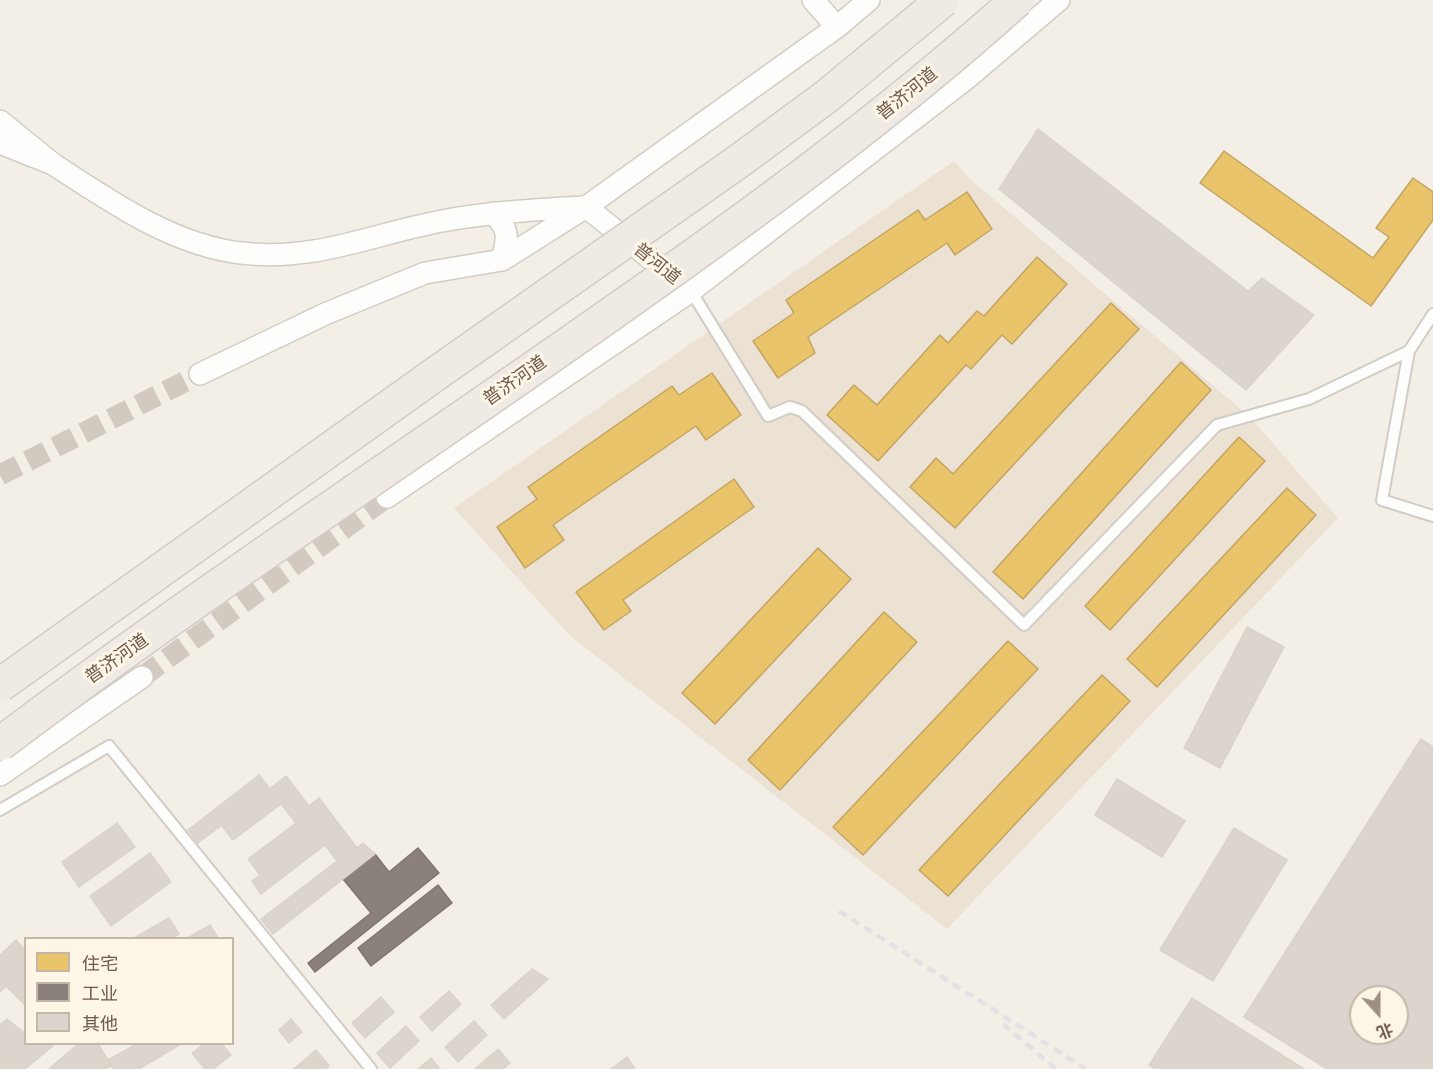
<!DOCTYPE html>
<html>
<head>
<meta charset="utf-8">
<style>
	body { margin:0 }
	#map { position:relative; width:1433px; height:1069px; overflow:hidden; background:#f3efe7; font-family:Raleway,"Noto Sans SC",sans-serif }
	canvas { display:block }
	.legend { position:absolute; left:24px; top:937px; width:210px; height:108px; box-sizing:border-box; background:#fdf5e6; border:2px solid #c3b7a8; margin:0; padding:8px 10px; list-style:none; font-size:18px; color:#6d594b }
	.legend li { display:flex; align-items:center; gap:12px; height:30px }
	.legend b { width:30px; border:2px solid #c3b7a8 }
	.north { position:absolute; left:1349px; top:985px; width:60px; height:60px; box-sizing:border-box; background:#fdf5e6; border:2px solid #c3b7a8; border-radius:50%; rotate:159deg; font-size:16px; font-weight:700; line-height:24px; text-align:center; color:#6d594b }
	.north::after { content:''; display:block; margin:auto; width:21px; height:27px; background:#9c8e82; clip-path:polygon(50% 0,100% 100%,50% 72%,0 100%) }
</style>
</head>
<body>
<div id="map">
<canvas width="1433" height="1069"></canvas>
<ul class="legend">
<li><b style="height:16px;background:#e9c46a"></b>住宅</li>
<li><b style="height:16px;background:#8a817c"></b>工业</li>
<li><b style="height:16px;background:#dcd5cd"></b>其他</li>
</ul>
<div class="north">北</div>
</div>
<script>
const g = document.querySelector('canvas').getContext('2d');
g.lineJoin = 'round';
function fill(path, color) { g.fillStyle = color; g.fill(path, 'evenodd'); }
function strokePath(path, color, width, dash) { g.strokeStyle = color; g.lineWidth = width; g.lineCap = dash ? 'butt' : 'round'; g.setLineDash(dash || []); g.stroke(path); }
function write(font, color, halo, rows, align = 'center') {
  g.font = font + ' Raleway,"Noto Sans SC",sans-serif'; g.lineWidth = 6; g.setLineDash([]); g.textBaseline = 'middle'; g.strokeStyle = halo; g.fillStyle = color; for (const [text, x, y, turn = 0] of rows) {
    g.save(); g.translate(x, y); g.rotate((+turn || 0) * Math.PI / 180); g.textAlign = isNaN(turn) ? turn : align; if (halo) g.strokeText(text, 0, 0); g.fillText(text, 0, 0); g.restore();
  }
}
fill(new Path2D(`
	M954 161 970 179 1249 416 1338 518 947 929 570 636 454 508Z`), '#ece2d4');
const homes = new Path2D(`
	M1224 151 1373 258 1389 237 1376 228 1413 178 1433 192V220L1371 306 1200 183Z
	M967 192 992 229 955 255 947 243 808 337 815 353 778 378 753 341 794 313 786 300 918 210 925 220Z
	M1037 257 1067 284 1012 344 1002 335 971 369 966 365 878 461 827 415 854 385 877 405 940 335 948 343 977 311 984 316Z
	M1111 303 1139 329 955 528 910 487 936 458 953 474Z
	M1181 362 1211 390 1023 599 993 572Z
	M712 373 741 415 706 440 696 426 553 525 564 540 525 568 497 527 537 499 528 487 672 386 679 395Z
	M1239 437 1265 461 1110 630 1085 606Z
	M734 479 754 507 623 600 631 611 604 630 576 592Z
	M1287 488 1316 515 1157 687 1127 659Z
	M818 548 851 579 715 724 682 693Z
	M884 612 917 642 780 790 748 760Z
	M1008 641 1038 669 863 855 833 827Z
	M1102 675 1130 701 948 896 919 870Z`);
fill(homes, '#e9c46a');
strokePath(homes, '#c4a461', 1.5);
const industry = new Path2D(`
	M418 848 439 873 315 972 308 963 371 913 343 879 375 854 389 872Z
	M438 885 452 903 371 966 358 948Z`);
fill(industry, '#8a817c');
strokePath(industry, '#81756d', 1.5);
const building = new Path2D(`
	M1038 129 1248 291 1262 278 1314 315 1246 390 999 189Z
	M1247 627 1284 647 1220 768 1184 748Z
	M1421 739 1433 747V1069H1327L1244 1017ZM1361 997H1397V1033H1361Z
	M259 775 270 789 198 843 188 830Z
	M286 776 309 806 319 798 335 819 260 875 248 859 296 823 281 804 233 840 222 826Z
	M1117 779 1185 821 1162 857 1095 815Z
	M335 819 357 848 363 843 375 854 273 934 261 919 337 861 325 845 261 894 252 881Z
	M117 823 135 847 79 887 62 862Z
	M1234 828 1287 860 1213 981 1160 950Z
	M150 853 171 882 111 926 90 896Z
	M169 918 179 934 172 938H134Z
	M210 925 218 938H188Z
	M16 940 26 951V968L0 992V955Z
	M26 968V1006L7 987Z
	M532 969 548 979 504 1019 491 1005Z
	M449 991 461 1004 432 1031 420 1017Z
	M381 997 394 1012 365 1038 352 1023Z
	M1192 998 1304 1069H1155L1149 1065Z
	M7 1019 26 1034V1044H55L25 1069H0V1025Z
	M291 1019 302 1032 289 1043 279 1030Z
	M474 1021 487 1035 458 1062 445 1047Z
	M406 1026 419 1041 390 1068 377 1053Z
	M78 1044H98L111 1065 107 1069H49Z
	M137 1044H181L139 1069H113L108 1060Z
	M204 1044H222L231 1055 213 1069H205L192 1053Z
	M498 1049 510 1063 503 1069H475Z
	M316 1050 329 1066 325 1069H294Z
	M627 1057 635 1069H611Z
	M431 1058 440 1069H418Z`);
fill(building, '#dcd5cd');
strokePath(building, '#dbd3ca', 1.5);
strokePath(new Path2D(`
	M0 475 200 374
	M142 677 387 497`), '#d2cac0', 21, [21, 10]);
const service = new Path2D(`
	M691 291 768 416 790 407 802 411 1024 625 1217 425 1309 399 1409 351
	M1433 314 1409 351 1382 500 1433 516
	M0 810 109 746 371 1069`);
const minor = new Path2D(`
	M813 0 837 27
	M0 121 53 164 0 143
	M53 164C110 201 172 245 241 253 315 262 372 234 442 221 489 212 536 210 583 207
	M586 207 691 291 966 79 1059 0
	M493 213C510 230 508 237 502 260
	M200 374 325 314 425 273 502 260 586 207 837 27 869 0
	M387 497 691 291
	M0 775 142 677`);
strokePath(service, '#d2ccc6', 14);
strokePath(minor, '#d2ccc6', 24);
strokePath(service, '#fdfdfb', 10);
strokePath(minor, '#fdfdfb', 21);
strokePath(new Path2D(`
	M839 911 1086 1069
	M1003 1024 1056 1069`), '#e3e1e3', 4.5, [9, 6]);
const trunkBridge = new Path2D(`
	M0 685 434 375 739 161 827 96 943 0
	M0 744C198 594 408 457 611 314 752 215 889 115 1017 0`);
strokePath(trunkBridge, '#d3cbc5', 36, []);
strokePath(trunkBridge, '#f0eae4', 33);
write('18px', '#6d594b', '#fdf5e6', [
	["普济河道",907,94,-39],
	["普河道",657,264,39],
	["普济河道",515,381,-35],
	["普济河道",117,659,-35]
]);
</script>
</body>
</html>
